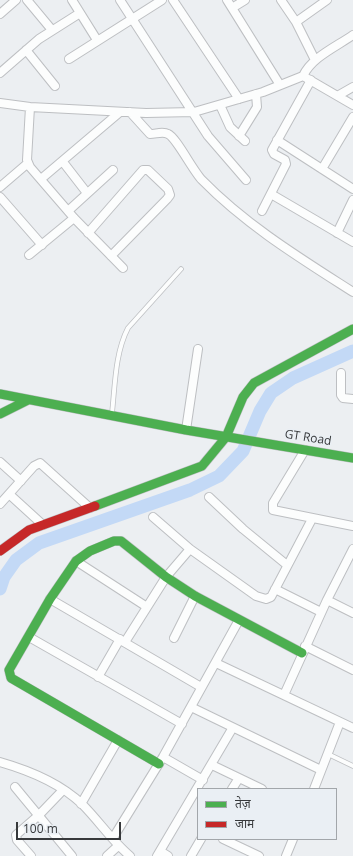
<!DOCTYPE html>
<html>
<head>
<meta charset="utf-8">
<style>
	body { margin:0 }
	#map { position:relative; width:353px; height:856px; overflow:hidden; background:#eceff2; font-family:"Open Sans","Noto Sans Devanagari",sans-serif }
	canvas { display:block }
	.legend { position:absolute; left:197px; top:788px; width:140px; height:52px; box-sizing:border-box; background:#eaeff4; border:1px solid #a2a6aa; margin:0; padding:5px 7px; list-style:none; font-size:12px; color:#37393b }
	.legend li { display:flex; align-items:center; gap:8px; height:20px }
	.legend b { width:20px; border:1px solid #a2a6aa }
	.scale { position:absolute; left:16px; top:822px; width:105px; height:18px; box-sizing:border-box; border:2px solid #37393b; border-top:0; padding-left:5px; font-size:12px; line-height:14px; white-space:nowrap; color:#37393b; -webkit-text-stroke:3px #eaeff4; paint-order:stroke }
</style>
</head>
<body>
<div id="map">
<canvas width="353" height="856"></canvas>
<ul class="legend">
<li><b style="height:5px;background:#4caf50"></b>तेज़</li>
<li><b style="height:5px;background:#c62828"></b>जाम</li>
</ul>
<div class="scale">100 m</div>
</div>
<script>
const g = document.querySelector('canvas').getContext('2d');
g.lineJoin = 'round';
function strokePath(path, color, width, dash) { g.strokeStyle = color; g.lineWidth = width; g.lineCap = dash ? 'butt' : 'round'; g.setLineDash(dash || []); g.stroke(path); }
function write(font, color, halo, rows, align = 'center') {
  g.font = font + ' "Open Sans",sans-serif'; g.lineWidth = 3; g.setLineDash([]); g.textBaseline = 'middle'; g.strokeStyle = halo; g.fillStyle = color; for (const [text, x, y, turn = 0] of rows) {
    g.save(); g.translate(x, y); g.rotate((+turn || 0) * Math.PI / 180); g.textAlign = isNaN(turn) ? turn : align; if (halo) g.strokeText(text, 0, 0); g.fillText(text, 0, 0); g.restore();
  }
}
strokePath(new Path2D(`
	M0 589 4 577 16 560 39 543 190 490 219 476 243 451 260 411 271 393 293 378 353 351`), '#c3d9f6', 13);
const lane = new Path2D(`
	M112 413C115 386 115 353 128 328L181 269
	M328 754 353 766`);
const street = new Path2D(`
	M27 0 52 30
	M72 0 97 40
	M120 0 208 136 246 180
	M173 0 239 99
	M227 0 280 85
	M281 0 296 22 315 60
	M232 8 245 0
	M0 14 16 0
	M296 22 327 0
	M26 50 55 86
	M69 59 162 0
	M0 73 39 39 80 13
	M303 76C312 57 336 47 353 35
	M339 95 353 87
	M0 103 30 107 146 113 194 112 263 92 303 76 353 105
	M220 105 230 127 245 141
	M30 107 27 160 30 167 74 218 123 268
	M130 112 150 134C156 134 163 131 168 134 176 137 193 171 202 180 246 225 300 258 353 292
	M239 136 257 107 256 94
	M277 140 353 189
	M63 162 87 193
	M322 169 353 117
	M41 179 120 112
	M0 187 28 163
	M271 194 353 242
	M0 197 42 245
	M68 211 113 170
	M262 211 286 164 285 160 274 154 272 150 311 80
	M88 233 143 170H148L168 189 170 195 167 199 111 256
	M337 233 353 200
	M29 255 74 218
	M341 373V395L343 398 353 399
	M186 430 198 349
	M305 450 273 503V510L353 526
	M0 462 21 481
	M9 494 43 525
	M209 497 243 529 287 565
	M0 504 34 466 40 463 90 508
	M153 517 190 549 256 596 266 599 271 597 312 519
	M76 561 147 607
	M275 589 321 612
	M50 599 201 687
	M327 600 353 613
	M29 637 182 724
	M174 638 195 596
	M125 642 166 577 190 549
	M305 646 353 670
	M216 663 353 728
	M98 677 120 639
	M284 695 327 600 353 549
	M191 707 321 770
	M163 757 203 780
	M0 762C28 770 61 784 82 804 99 821 112 841 130 856
	M212 765 262 789
	M15 787 72 856
	M232 789 239 778
	M314 789 340 722
	M81 804 118 740
	M113 838 163 757 239 620
	M223 839 259 856
	M160 851 168 856
	M31 856 17 840 16 835 39 815 63 790
	M107 856 118 846
	M157 856 232 729
	M191 856 201 839
	M286 856 293 839`);
const fast = new Path2D(`
	M0 394 186 430 353 458
	M0 414 28 400
	M95 506 202 466 226 437 243 397 254 383 353 329
	M159 764 11 678 9 670 50 599 76 561 90 551 114 541H121L166 577 195 596 302 653`);
const jam = new Path2D(`
	M0 551 29 530 95 506`);
strokePath(lane, '#bdbfc2', 5.5);
strokePath(street, '#bdbfc2', 10);
strokePath(fast, '#bdbfc2', 10);
strokePath(jam, '#bdbfc2', 10);
strokePath(lane, '#fcfdfd', 4);
strokePath(street, '#fcfdfd', 8);
strokePath(fast, '#4caf50', 9);
strokePath(jam, '#c62828', 9);
write('12px', '#37393b', '#eaeff4', [
	["GT Road",308,438,9]
]);
</script>
</body>
</html>
